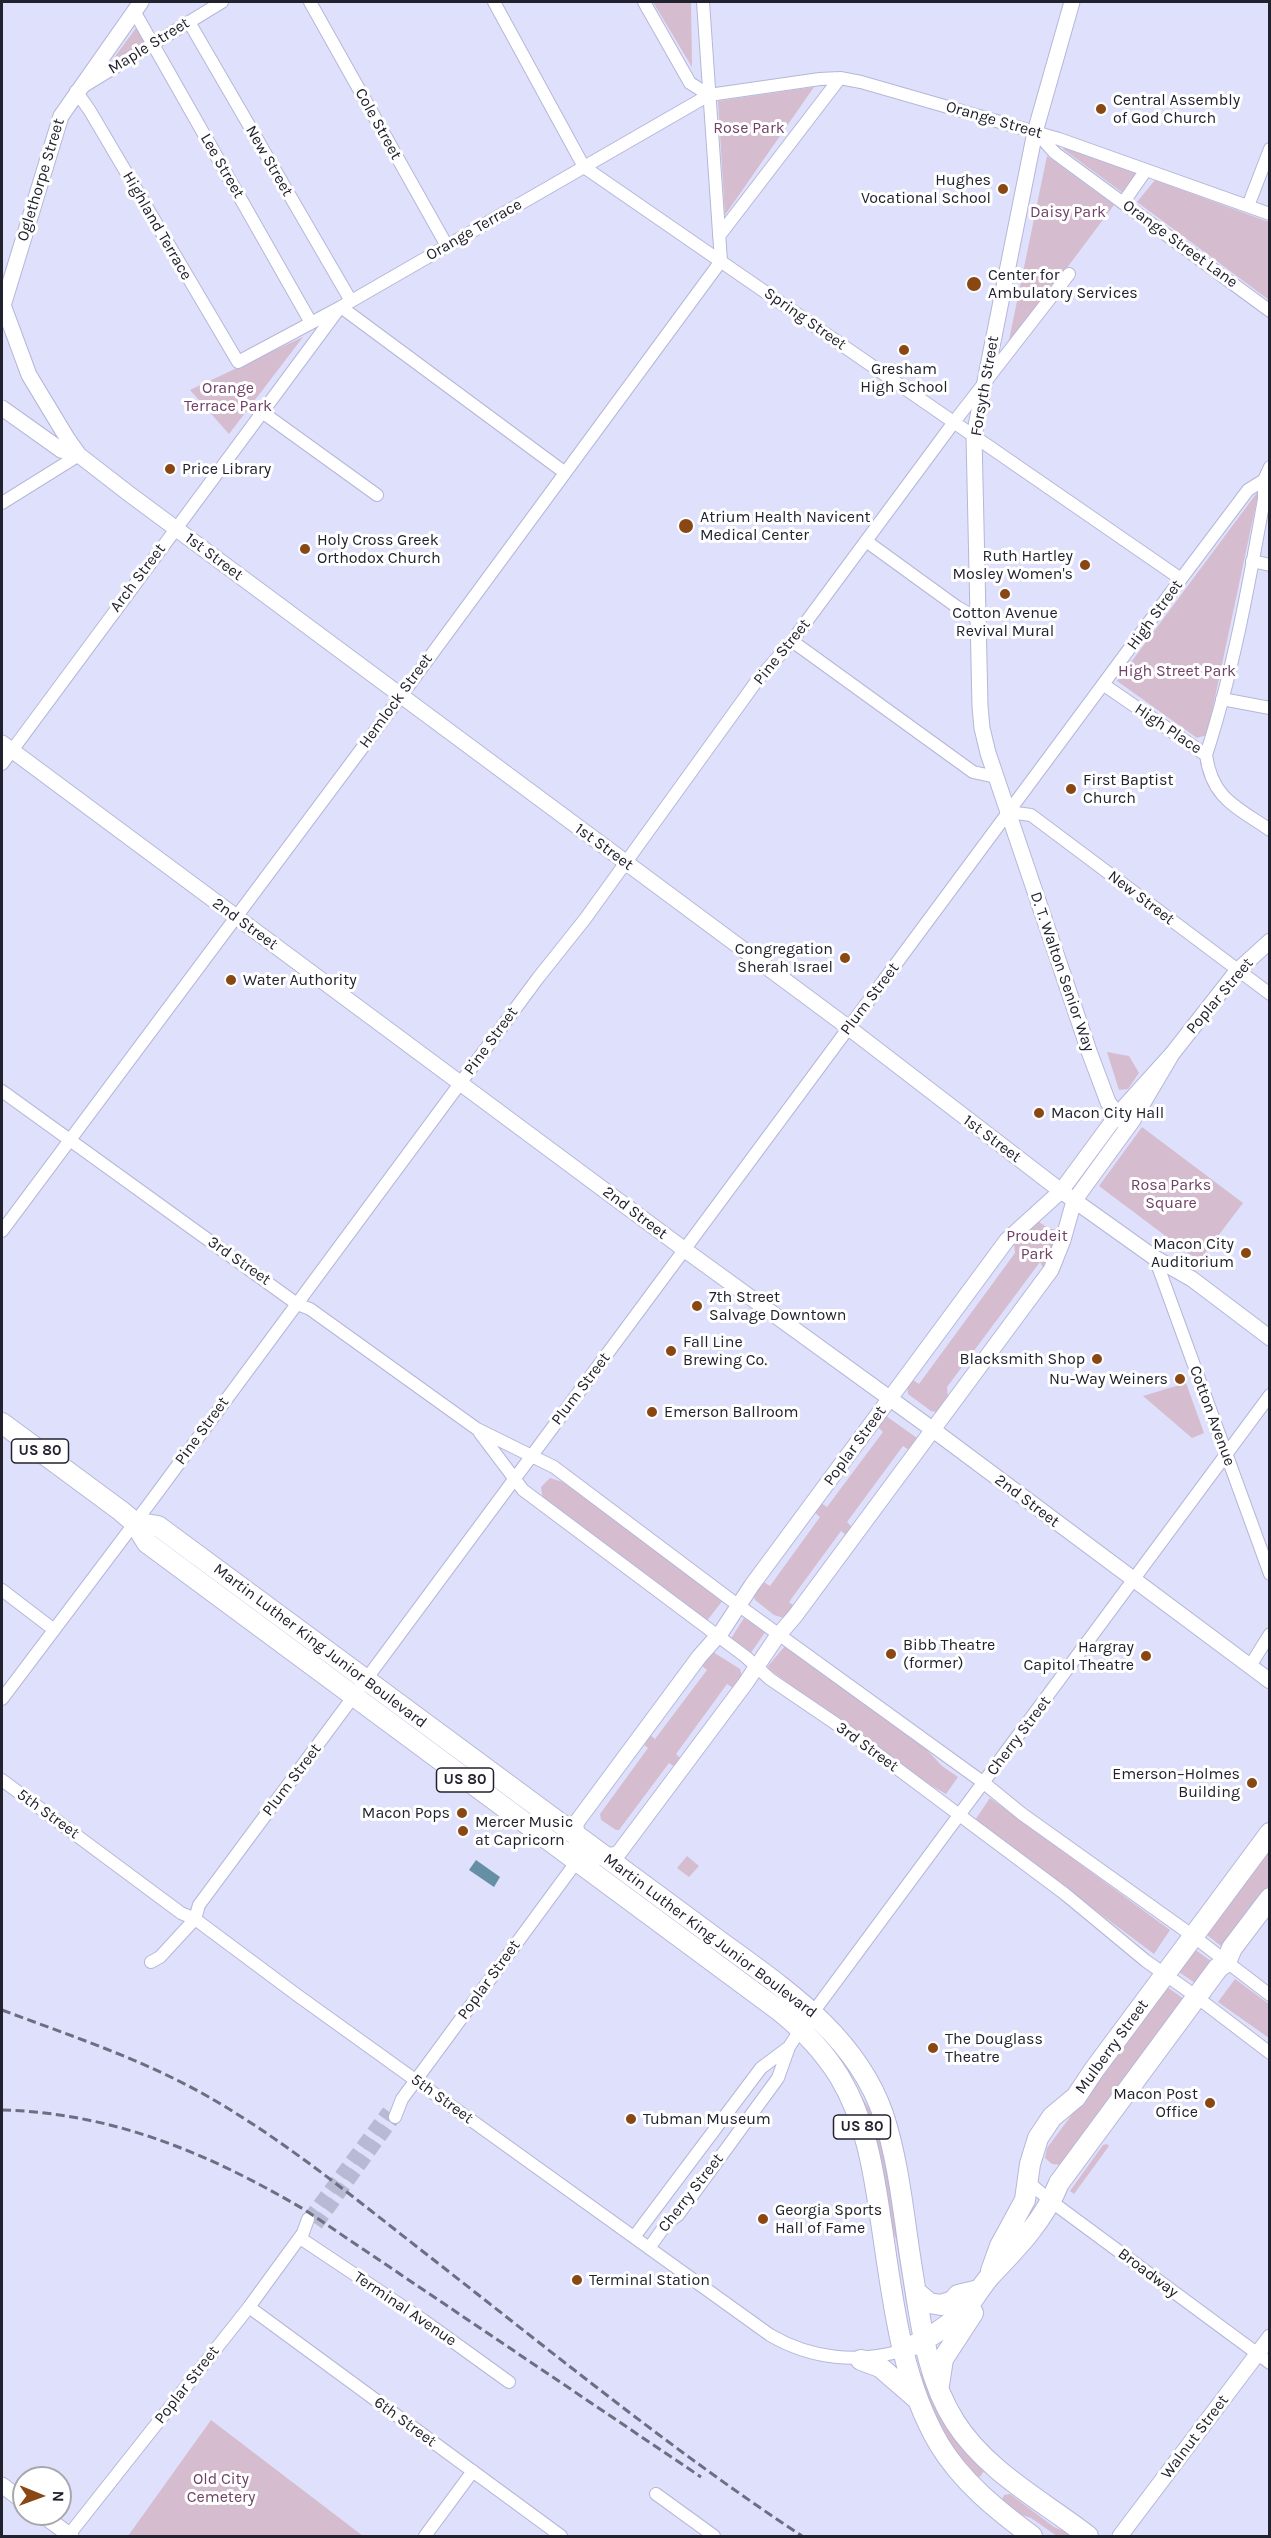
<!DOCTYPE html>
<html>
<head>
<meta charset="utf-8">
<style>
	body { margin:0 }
	#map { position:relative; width:1271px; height:2538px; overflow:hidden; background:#dee0fc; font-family:Karla,sans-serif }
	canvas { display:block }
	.frame { position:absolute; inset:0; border:3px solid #22222f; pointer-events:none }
	.north { position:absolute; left:12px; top:2466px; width:60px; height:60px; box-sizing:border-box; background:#fff; border:2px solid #a7a7ac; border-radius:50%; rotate:91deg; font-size:16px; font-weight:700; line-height:24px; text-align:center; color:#22222f }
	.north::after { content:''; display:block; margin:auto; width:21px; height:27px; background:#884713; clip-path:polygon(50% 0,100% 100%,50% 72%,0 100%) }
</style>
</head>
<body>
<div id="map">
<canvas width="1271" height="2538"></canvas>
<div class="frame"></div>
<div class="north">N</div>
</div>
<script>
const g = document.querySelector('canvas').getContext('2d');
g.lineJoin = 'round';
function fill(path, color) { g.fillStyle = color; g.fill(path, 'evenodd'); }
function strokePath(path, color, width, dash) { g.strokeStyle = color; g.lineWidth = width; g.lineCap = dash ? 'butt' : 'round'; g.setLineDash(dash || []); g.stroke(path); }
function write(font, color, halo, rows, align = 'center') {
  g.font = font + ' Karla,sans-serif'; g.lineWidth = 6; g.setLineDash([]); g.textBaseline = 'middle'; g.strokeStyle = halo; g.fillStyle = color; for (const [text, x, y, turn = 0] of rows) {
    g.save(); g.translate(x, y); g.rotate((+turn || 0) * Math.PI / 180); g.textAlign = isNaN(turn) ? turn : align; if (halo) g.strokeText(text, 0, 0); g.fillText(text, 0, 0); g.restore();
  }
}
fill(new Path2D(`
	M653 2H691L692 68V67Z
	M139 24 150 44 105 70Z
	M814 87 725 215 718 101Z
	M1065 147 1137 173 1123 193 1063 149Z
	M1047 156 1114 205 1013 340H1009Z
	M1155 180 1269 222V300L1137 202Z
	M303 337 229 434 190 390Z
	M1259 490 1207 735 1197 738 1117 681Z
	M1107 1052 1129 1056 1139 1073 1128 1089 1119 1090Z
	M1142 1127 1243 1203 1199 1261 1099 1186Z
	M1038 1221 1049 1229H1054L1058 1235 1044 1269 1040 1262 947 1387 948 1398 937 1412 931 1411 908 1394 907 1386 913 1380 919 1384 1015 1253 1014 1243Z
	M1186 1383 1204 1433 1192 1438 1143 1396Z
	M886 1416 917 1438 909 1450 903 1446 847 1522 853 1528 847 1536 841 1531 789 1602 794 1606 784 1618 774 1615 755 1600 754 1596 762 1581 770 1586 820 1517 814 1512 821 1503 827 1507 883 1432 878 1427Z
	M550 1478 563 1482 723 1600 706 1622 543 1501 541 1487Z
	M744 1618 766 1631 750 1654 730 1640Z
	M785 1646 925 1748 942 1766 958 1777 946 1794 906 1771 769 1669 768 1666Z
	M713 1652 740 1669 742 1676 733 1688 727 1684 676 1754 682 1760 675 1767 669 1763 619 1830H616L601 1820 600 1814 648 1748 643 1744 649 1734 655 1739 707 1670 701 1665Z
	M990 1798 1170 1930 1154 1954 975 1820Z
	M1269 1848V1885L1224 1946H1221L1207 1935Z
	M687 1856 699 1866 689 1877 677 1868Z
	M1194 1949 1211 1961 1195 1983 1179 1972Z
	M1235 1979 1269 2004V2038L1218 2002Z
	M1167 1987 1184 1999 1061 2165 1052 2164 1045 2158 1047 2148Z
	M835 2055 879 2124 884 2138 910 2313 907 2308 896 2239 886 2216Z
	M1107 2144 1109 2146 1074 2194 1070 2191 1103 2145Z
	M919 2372 921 2373 936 2405 985 2469 980 2477 973 2475C947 2441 931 2414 919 2372Z
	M211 2420 363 2536H128Z
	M1010 2494 1054 2527 1077 2536H1057L1031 2518 1013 2512 1002 2500 1004 2495Z`), '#d5bdcf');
fill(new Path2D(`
	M476 1860 500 1877 494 1887 469 1870Z`), '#648fa4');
strokePath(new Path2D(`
	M308 2219 388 2111
	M317 2225 395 2117`), '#b8bad3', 12, [12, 6]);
const minor = new Path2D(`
	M222 2 76 91 90 111 238 362 341 307 709 95 820 79 840 78 861 82 1059 139 1270 214
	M310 2 447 246
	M494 2 584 167 1181 579
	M644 2 690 83 709 95
	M134 11 310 321
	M189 22 351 301
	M1037 133 1055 153 1270 311
	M1123 203 1146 170
	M1248 206 1270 149
	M719 236 840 78
	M341 307 564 472
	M262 412 377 495
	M2 503 79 455
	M866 541 957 607 978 619
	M1252 561 1270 565
	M792 641 973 772 996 777
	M1104 685 1206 755C1212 799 1237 807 1270 830
	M1222 699 1270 708
	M1206 755C1233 672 1249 584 1264 499V480L1270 467
	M2 764 338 310
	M1008 812 1031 815 1270 994
	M2 1091 297 1304 310 1309 477 1429 554 1467 727 1597 984 1783 1022 1814 1193 1936 1270 1995
	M2 1231 401 696 721 261 703 2
	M1155 1258 1270 1574
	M480 1433 523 1490 746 1657 770 1679 851 1734 1065 1894 1146 1961 1190 1992 1270 2053
	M2 1590 53 1629
	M1250 1666 1270 1634
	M2 1699 149 1504 538 978 585 919 756 682 792 641 954 422 1069 274
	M2 1780 181 1913 195 1919 297 1995 770 2335C811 2359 858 2364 904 2350
	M151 1962 160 1957 195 1919 199 1905 1181 579 1248 490 1264 480
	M395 2117 402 2099 416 2080 577 1861
	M1027 2181 1052 2202 1270 2363
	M634 2237 761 2068 789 2047
	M300 2238 423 2320 509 2382
	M649 2248 667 2223 678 2215 778 2078 789 2047 800 2030 1270 1395
	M249 2307 561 2536
	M656 2494 714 2536
	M68 2536 249 2307 303 2233 308 2219
	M425 2536 473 2471`);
const tertiary = new Path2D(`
	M1072 2 1035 132 974 436 980 706 982 728 988 753 1090 1054 1108 1102 1124 1123
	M2 302 29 375 67 438 79 455 128 493 849 1028 1061 1191 1155 1258 1192 1279 1270 1338
	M2 309 61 116 141 2
	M2 408 61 450 79 455
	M2 743 685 1250 932 1429 1270 1681
	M1172 1054 1133 1120 1074 1201 1063 1240 1051 1270 795 1616 776 1638 745 1684 618 1854 577 1861 576 1823 699 1657 722 1631 752 1585 1007 1240 1061 1191 1117 1115 1172 1054 1237 971 1270 941
	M2 2485 24 2502
	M41 2514 71 2536
	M1120 2536 1270 2337`);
const primary = new Path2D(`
	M2 1423 121 1511 134 1522 147 1543 781 2012C803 2030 824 2052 839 2076 865 2119 873 2167 880 2215 892 2291 899 2376 939 2444 962 2482 997 2510 1032 2536
	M134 1522 158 1526 710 1934C777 1984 854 2031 883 2114 900 2165 904 2222 913 2275 921 2325 927 2378 955 2422 987 2472 1043 2501 1088 2536
	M991 2271 1000 2246 1025 2200 1030 2164 1038 2138 1052 2117 1076 2097 1094 2070 1270 1833
	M916 2292 929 2303 941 2305 953 2301 958 2295 979 2290
	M914 2345C937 2334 956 2321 972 2301 978 2292 984 2283 991 2275 1017 2248 1045 2219 1059 2183L1218 1968 1226 1962 1232 1948 1270 1898
	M861 2360 880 2367 917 2399
	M939 2385 943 2359 973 2313`);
strokePath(minor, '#b5b7d9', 14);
strokePath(tertiary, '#b5b7d9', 17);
strokePath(primary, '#b5b7d9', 22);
strokePath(minor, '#fff', 12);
strokePath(tertiary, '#fff', 15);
strokePath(primary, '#fff', 20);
strokePath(new Path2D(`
	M2 2010C71 2036 142 2059 207 2096 286 2141 358 2201 430 2257 552 2352 673 2451 802 2536
	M2 2110C114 2113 210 2154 305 2210L701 2477`), '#6d6e81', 3, [9, 4.5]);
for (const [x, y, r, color] of [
	[1101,109,6,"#884713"],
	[1003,189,6,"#884713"],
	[974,284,8,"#884713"],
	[904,350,6,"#884713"],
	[170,469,6,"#884713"],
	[686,526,8,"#884713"],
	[305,549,6,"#884713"],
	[1085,565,6,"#884713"],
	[1005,594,6,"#884713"],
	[1071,789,6,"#884713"],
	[845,958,6,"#884713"],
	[231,980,6,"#884713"],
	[1039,1113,6,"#884713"],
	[1246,1253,6,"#884713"],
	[697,1306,6,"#884713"],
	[671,1351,6,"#884713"],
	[1097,1359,6,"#884713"],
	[1180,1379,6,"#884713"],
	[652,1412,6,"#884713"],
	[891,1654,6,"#884713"],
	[1146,1656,6,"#884713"],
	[1252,1783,6,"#884713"],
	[462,1813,6,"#884713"],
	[463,1831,6,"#884713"],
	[933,2048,6,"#884713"],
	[1210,2103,6,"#884713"],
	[631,2119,6,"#884713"],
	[763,2219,6,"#884713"],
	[577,2280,6,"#884713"]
]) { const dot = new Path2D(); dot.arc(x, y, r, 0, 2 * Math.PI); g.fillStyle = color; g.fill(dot); strokePath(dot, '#fff', 2); }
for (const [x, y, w] of [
	[40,1451,57],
	[465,1780,57],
	[862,2127,57]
]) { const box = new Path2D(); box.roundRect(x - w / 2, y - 12, w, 24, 4.5); g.fillStyle = '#fff'; g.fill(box); strokePath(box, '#22222f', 1.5); }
write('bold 15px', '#22222f', null, [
	["US 80",40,1451],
	["US 80",465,1780],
	["US 80",862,2127]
]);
write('16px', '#22222f', '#fff', [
	["Maple Street",149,46,-32],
	["Orange Street",994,120,16],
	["Cole Street",378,124,61],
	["New Street",269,161,60],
	["Lee Street",222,166,60],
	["Oglethorpe Street",41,180,-73],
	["Highland Terrace",157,226,60],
	["Orange Terrace",474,230,-30],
	["Orange Street Lane",1180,244,36],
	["Spring Street",805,319,35],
	["Forsyth Street",985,386,-80],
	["1st Street",214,557,37],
	["Arch Street",138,578,-53],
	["High Street",1155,615,-54],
	["Pine Street",782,652,-51],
	["Hemlock Street",396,701,-54],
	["High Place",1168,729,34],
	["1st Street",604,847,36],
	["New Street",1141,898,37],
	["2nd Street",245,924,36],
	["D. T. Walton Senior Way",1062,972,71],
	["Poplar Street",1220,996,-50],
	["Plum Street",870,999,-53],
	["Pine Street",491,1041,-54],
	["1st Street",992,1139,37],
	["2nd Street",635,1213,37],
	["3rd Street",239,1261,35],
	["Plum Street",581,1389,-53],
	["Cotton Avenue",1212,1416,70],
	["Pine Street",202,1431,-54],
	["Poplar Street",855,1446,-54],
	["2nd Street",1027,1501,37],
	["Martin Luther King Junior Boulevard",320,1646,37],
	["Cherry Street",1019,1736,-53],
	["3rd Street",867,1747,36],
	["Plum Street",292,1780,-53],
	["5th Street",48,1814,36],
	["Martin Luther King Junior Boulevard",710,1936,37],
	["Poplar Street",489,1980,-54],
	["Mulberry Street",1112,2047,-54],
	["5th Street",442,2099,36],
	["Cherry Street",691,2193,-52],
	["Broadway",1148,2273,37],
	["Terminal Avenue",405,2309,34],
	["Poplar Street",187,2385,-52],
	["6th Street",405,2422,36],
	["Walnut Street",1195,2437,-53]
]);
write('16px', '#22222f', '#fff', [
	["Central Assembly",1113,100],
	["of God Church",1113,118],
	["Hughes",991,180,"right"],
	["Vocational School",991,198,"right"],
	["Center for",988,275],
	["Ambulatory Services",988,293],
	["Gresham",904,369,"center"],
	["High School",904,387,"center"],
	["Price Library",182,469],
	["Atrium Health Navicent",700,517],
	["Medical Center",700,535],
	["Holy Cross Greek",317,540],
	["Orthodox Church",317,558],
	["Ruth Hartley",1073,556,"right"],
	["Mosley Women's",1073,574,"right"],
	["Cotton Avenue",1005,613,"center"],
	["Revival Mural",1005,631,"center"],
	["First Baptist",1083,780],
	["Church",1083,798],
	["Congregation",833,949,"right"],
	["Sherah Israel",833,967,"right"],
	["Water Authority",243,980],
	["Macon City Hall",1051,1113],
	["Macon City",1234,1244,"right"],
	["Auditorium",1234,1262,"right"],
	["7th Street",709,1297],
	["Salvage Downtown",709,1315],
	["Fall Line",683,1342],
	["Brewing Co.",683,1360],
	["Blacksmith Shop",1085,1359,"right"],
	["Nu-Way Weiners",1168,1379,"right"],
	["Emerson Ballroom",664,1412],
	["Bibb Theatre",903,1645],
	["(former)",903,1663],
	["Hargray",1134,1647,"right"],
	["Capitol Theatre",1134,1665,"right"],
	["Emerson–Holmes",1240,1774,"right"],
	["Building",1240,1792,"right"],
	["Macon Pops",450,1813,"right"],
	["Mercer Music",475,1822],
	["at Capricorn",475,1840],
	["The Douglass",945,2039],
	["Theatre",945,2057],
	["Macon Post",1198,2094,"right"],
	["Office",1198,2112,"right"],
	["Tubman Museum",643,2119],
	["Georgia Sports",775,2210],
	["Hall of Fame",775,2228],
	["Terminal Station",589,2280]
], 'left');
write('16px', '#714067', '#fff', [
	["Rose Park",749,128],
	["Daisy Park",1068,212],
	["Orange",228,388],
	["Terrace Park",228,406],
	["High Street Park",1177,671],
	["Rosa Parks",1171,1185],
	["Square",1171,1203],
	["Proudeit",1037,1236],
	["Park",1037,1254],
	["Old City",221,2479],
	["Cemetery",221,2497]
]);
</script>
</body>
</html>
